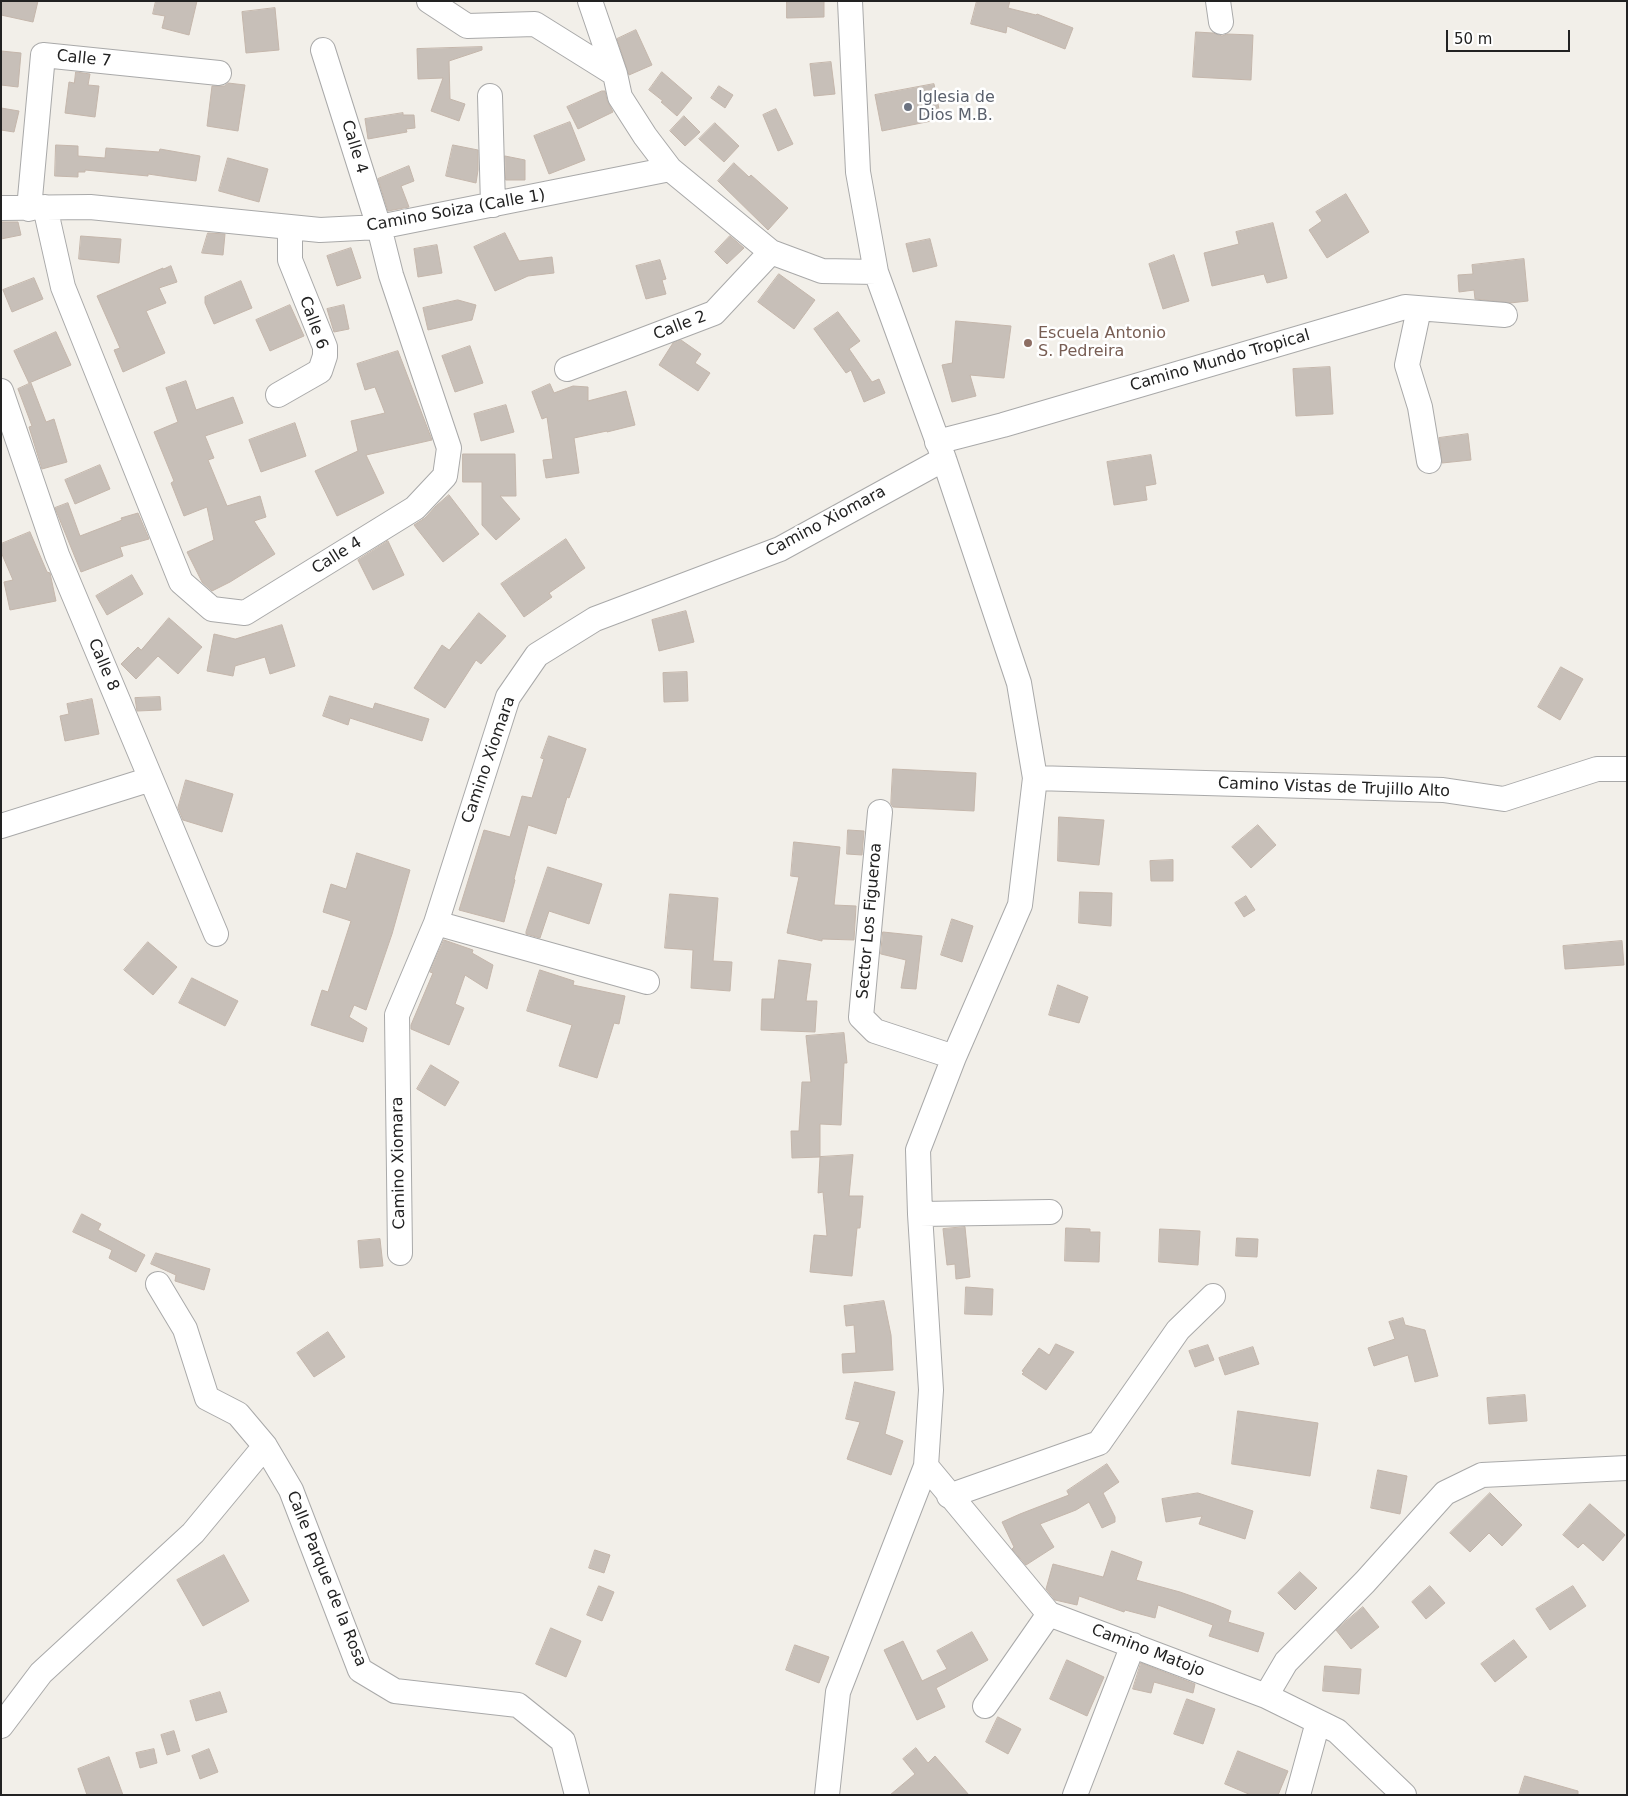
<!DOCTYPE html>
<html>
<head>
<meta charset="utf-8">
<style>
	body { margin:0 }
	#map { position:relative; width:1628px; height:1796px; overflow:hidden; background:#f2efe9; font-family:"DejaVu Sans",sans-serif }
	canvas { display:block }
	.frame { position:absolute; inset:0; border:2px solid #222; pointer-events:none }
	.scale { position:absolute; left:1446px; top:30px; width:124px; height:22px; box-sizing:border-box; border:2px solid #222; border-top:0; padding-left:6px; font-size:15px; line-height:18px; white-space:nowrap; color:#222; -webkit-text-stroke:4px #fff; paint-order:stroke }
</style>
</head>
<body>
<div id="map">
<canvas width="1628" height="1796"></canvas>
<div class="frame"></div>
<div class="scale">50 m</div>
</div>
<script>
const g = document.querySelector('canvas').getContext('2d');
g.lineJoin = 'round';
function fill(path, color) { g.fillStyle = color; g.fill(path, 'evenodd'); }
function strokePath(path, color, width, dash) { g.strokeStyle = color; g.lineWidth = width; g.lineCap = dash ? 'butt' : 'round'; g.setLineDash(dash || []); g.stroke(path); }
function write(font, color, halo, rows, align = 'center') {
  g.font = font + ' "DejaVu Sans",sans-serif'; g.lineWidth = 5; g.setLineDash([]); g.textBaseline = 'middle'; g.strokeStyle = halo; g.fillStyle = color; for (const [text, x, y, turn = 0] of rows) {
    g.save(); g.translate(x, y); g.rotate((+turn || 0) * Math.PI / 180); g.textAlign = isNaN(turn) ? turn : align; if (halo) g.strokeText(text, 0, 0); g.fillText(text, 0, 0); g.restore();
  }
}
const building = new Path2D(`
	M1 1H38L33 22 1 15Z
	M156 1H197L189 35 162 28 165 16 153 14Z
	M787 1H824V17L787 18Z
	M977 1H1010L1008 8 1036 15 1037 14 1073 28 1065 49 1007 26 1006 33 971 24Z
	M275 8 279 50 246 53 242 12Z
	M636 30 652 65 629 75 617 39Z
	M1196 32 1213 33 1222 36 1227 34 1253 35 1251 80 1193 77Z
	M482 47V50L449 61 450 99 465 104 459 121 431 111 443 78 418 79 417 49Z
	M1 51 21 53 18 87 1 85Z
	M831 62 835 94 814 96 810 64Z
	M76 72 90 74 88 85 99 86 95 117 65 113 69 82 74 83Z
	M662 72 692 98 677 116 661 102 663 101 649 90Z
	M228 83 245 85 238 131 207 126 212 86H224Z
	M934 84 941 119 882 131 875 95Z
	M719 86 733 95 725 108 711 98Z
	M602 91H605L607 100 613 112 578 129 567 107Z
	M1 108 19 111 14 132 1 130Z
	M776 109 793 144 778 151 763 115Z
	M403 113V115H414L415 128 406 129 407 132 368 139 365 119Z
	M684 116 700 132 685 146 670 131Z
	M570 122 585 160 549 174 534 136Z
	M715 123 739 146 724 162 699 139Z
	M56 145 78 146V156L105 158 106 148 159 152 160 149 200 156 196 181 148 174V176L85 170V172H78V177L55 176Z
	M453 145 478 150V170L476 183 446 176Z
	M505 156 525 160V180H506Z
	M228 158 268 169 259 202 219 191Z
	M734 163 749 177 751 175 788 208 768 230 718 181Z
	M409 166 414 181 401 186 409 207 388 211 378 179Z
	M1346 194 1369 232 1327 258 1309 230 1322 221 1316 212Z
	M1 222H18L21 235 1 239Z
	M1273 223 1287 278 1267 283 1264 274 1212 286 1204 253 1239 244 1236 232Z
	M208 233 225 234 223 255 202 253Z
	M505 233 519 261 552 257 554 273 528 276 495 291 474 247Z
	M81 236 121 239 119 263 79 259Z
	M730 236 744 248 727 264 715 252Z
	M930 239 937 266 913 272 906 244Z
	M437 245 442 273 418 277 414 249Z
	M351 248 361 278 337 286 327 256Z
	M1174 255 1189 301 1163 309 1149 264Z
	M1524 259 1528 301 1510 303 1475 299 1474 290 1459 292 1458 275 1473 274 1472 265Z
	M660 260 666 279 662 280 666 294 646 299 636 266Z
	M171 266 177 282 159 288 166 303 146 311 165 353 123 372 114 350 120 348 97 296 163 268V269Z
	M779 274 815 300 794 329 758 302Z
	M34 278 43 299 12 312 3 290Z
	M241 281 252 308 214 324 205 303V297Z
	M458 300 476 305 472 320 428 330 423 308Z
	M290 305 304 336 270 351 256 320Z
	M344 305 349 329 334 332 327 309Z
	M838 312 860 341 849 349 872 382 879 379 885 393 864 402 851 370 846 373 814 329Z
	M956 321 1011 326 1004 378 970 375 976 396 952 402 942 365 952 363Z
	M56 332 71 365 29 383 14 351Z
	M681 340 701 354 695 363 710 373 698 391 659 365 673 343Z
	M470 346 483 383 455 392 442 356Z
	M398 351 432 440 366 455 384 493 337 516 315 471 358 451 351 421 385 413 375 387 365 390 357 364Z
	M1330 367 1333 414 1296 416 1293 369Z
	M186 381 196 410 233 397 243 423 205 436 214 458 208 460 227 506 260 496 266 517 254 521 275 554 230 582 212 591 202 582 187 552 214 540 207 507 184 516 171 483 174 481 154 432 178 422 166 388Z
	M31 383 46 422 54 419 67 462 42 469 29 427 32 426 18 389Z
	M550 384 554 393 573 386 588 387V401L626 391 635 425 607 432V431L574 438 579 473 546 478 543 460 553 459 547 417 542 419 532 392Z
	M506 405 514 432 481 441 474 414Z
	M295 423 306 456 261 472 249 440Z
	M1468 434 1471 460 1442 463 1439 438Z
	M463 454H515L516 496H500L520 519 496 540 482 525V482H463Z
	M1151 455 1156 484 1145 486 1147 500 1114 505 1107 462Z
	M100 465 110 489 75 504 65 480Z
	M449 495 479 534 443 562 414 525 425 518 436 506Z
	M68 503 80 536 122 520 121 518 138 513 149 539 120 547 123 556 81 572 55 508Z
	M30 532 47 572 50 573 56 601 10 610 4 582 13 580 1 552V544Z
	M566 539 585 568 549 593 552 597 524 617 501 584Z
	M388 541 404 575 373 590 358 560Z
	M132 575 143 594 107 615 96 596Z
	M686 611 694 642 659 651 652 620Z
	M479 613 506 636 481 664 476 660 445 708 414 688 442 645 449 650Z
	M169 618 202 647 178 674 158 656 136 679 121 664 138 647 141 650Z
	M282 625 295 666 270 674 265 657 235 666 233 676 207 671 214 634 235 639Z
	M1561 667 1583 679 1560 720 1538 707Z
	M687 672 688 701 664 702 663 673Z
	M330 696 373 709 375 703 429 719 422 741 350 718 348 725 323 716Z
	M160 697 161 710 137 711 135 698Z
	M92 699 99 734 65 741 60 716 69 714 67 704Z
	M549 736 586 749 569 798 567 797 556 834 528 825 514 879 515 880 504 922 459 910 484 830 510 837 522 796 532 798 544 759 541 758Z
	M893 769 976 773 974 811 893 807 891 804Z
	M186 780 233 794 222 832 183 820 178 808Z
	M1059 817 1104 820 1099 865 1058 861Z
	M1258 825 1276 845 1251 868 1232 847Z
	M848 830 864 831 862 855 847 854Z
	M794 842 840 847 834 905 856 906 854 940 822 939V941L787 933 799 877 791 876Z
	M357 853 410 870 392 934 366 1010 354 1005 349 1017 367 1028 363 1042 311 1025 322 990 328 992 351 921 323 912 331 884 346 889Z
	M1173 860V881H1151L1150 861Z
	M548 867 602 884 589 924 549 911 540 938 526 934V932Z
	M1080 892 1112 893 1111 926 1079 923Z
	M670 894 718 898 713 961 732 962 730 991 691 988 693 950 665 948Z
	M1246 896 1255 910 1244 917 1235 903Z
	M952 919 973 926 962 962 941 955Z
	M883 932 922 936 916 989 901 988 906 960 881 954Z
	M444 940 473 950 472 953 493 965 487 989 465 975 455 1004 464 1008 449 1045 411 1029V1025L433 973 430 972Z
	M1622 941 1624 965 1565 969 1563 946Z
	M148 942 177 967 153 995 124 970Z
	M779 960 811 964 806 1001H817L815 1032 761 1030 762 999H774Z
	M540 970 574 981 573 985 625 996 619 1024 614 1023 597 1078 559 1066 572 1025 527 1011Z
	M192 978 238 1001 225 1026 179 1003Z
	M1058 985 1088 997 1079 1023 1049 1015Z
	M844 1033 847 1063H844L841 1125 820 1124V1157L792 1158 791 1131H799L802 1082H811L806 1036Z
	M431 1065 459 1082 445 1106 417 1089Z
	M853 1155 849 1196H863L860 1228H857L852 1276 810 1272 814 1235 827 1236 823 1192 818 1193 820 1157Z
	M82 1214 101 1224 98 1230 145 1255 136 1272 109 1258 112 1250 73 1232Z
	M965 1227 970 1277 956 1279 955 1264 947 1265 943 1229Z
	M1066 1228 1090 1229V1232H1100L1099 1262 1065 1261Z
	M1160 1229 1200 1231 1198 1265 1159 1262Z
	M1237 1238 1258 1239 1257 1257 1236 1256Z
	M380 1239 383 1266 360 1268 358 1241Z
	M156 1253 210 1269 204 1290 175 1281 176 1275 151 1264Z
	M966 1287 993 1289 992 1315 965 1314Z
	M884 1301 891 1335 893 1370 843 1373 842 1354 856 1353 854 1325 846 1326 844 1306Z
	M1403 1318 1405 1325 1425 1330 1438 1376 1415 1382 1408 1355 1374 1366 1368 1348 1395 1339 1389 1322Z
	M328 1332 345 1357 314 1377 297 1353Z
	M1056 1344 1074 1352 1046 1390 1022 1374 1024 1372 1022 1371 1039 1348 1049 1355Z
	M1208 1345 1214 1360 1195 1367 1189 1351Z
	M1253 1347 1259 1364 1225 1375 1219 1358Z
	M855 1382 895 1392 885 1434 903 1441 891 1475 847 1459 860 1422 846 1419Z
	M1525 1395 1527 1421 1489 1424 1487 1398Z
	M1238 1411 1318 1423 1310 1476 1232 1464Z
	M1107 1464 1119 1482 1103 1493 1115 1517V1522L1102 1528 1089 1502 1076 1510 1040 1524 1054 1547 1026 1565 1012 1549 1014 1547 1002 1522 1020 1514 1069 1495 1067 1491Z
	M1378 1470 1407 1476 1400 1514 1371 1508Z
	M1198 1493 1253 1511 1245 1539 1199 1524 1202 1516 1166 1522 1162 1499Z
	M1490 1493 1522 1525 1502 1546 1489 1533 1470 1552 1450 1533Z
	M1590 1504 1625 1535 1603 1561 1583 1543 1578 1548 1563 1535Z
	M595 1550 610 1555 604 1573 589 1568Z
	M1112 1551 1142 1562 1136 1580 1180 1592 1214 1604 1231 1611 1228 1622 1264 1633 1258 1652 1209 1636 1213 1625 1158 1605 1155 1618 1125 1610 1124 1612 1079 1596 1077 1605 1055 1600 1046 1589 1053 1564 1103 1577Z
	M224 1555 249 1601 203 1626 177 1580Z
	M1300 1572 1317 1588 1295 1610 1278 1593Z
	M599 1586 614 1592 602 1621 587 1615Z
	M1430 1586 1445 1603 1426 1619 1412 1602Z
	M1573 1586 1586 1606 1550 1630 1536 1609Z
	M1363 1607 1379 1627 1351 1649 1336 1630Z
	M551 1628 581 1641 566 1677 536 1664Z
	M972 1632 988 1660 936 1688 945 1707 917 1720 884 1650 903 1641 922 1681 947 1669 937 1651Z
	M1514 1640 1527 1657 1495 1682 1481 1664Z
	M795 1645 829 1657 819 1683 786 1670Z
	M1067 1660 1104 1677 1087 1716 1050 1699Z
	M1141 1663 1195 1684 1193 1693 1154 1682 1151 1693 1133 1689Z
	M1325 1666 1361 1669 1359 1694 1323 1691Z
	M220 1692 227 1712 196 1721 190 1701Z
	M1187 1699 1215 1709 1203 1744 1174 1734Z
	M998 1717 1021 1729 1008 1754 986 1742Z
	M174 1731 180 1751 167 1755 161 1735Z
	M916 1748 928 1763 935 1756 969 1795H890L915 1774 903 1759Z
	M154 1749 157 1763 140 1768 136 1753Z
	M209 1749 218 1772 200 1779 192 1756Z
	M1238 1751 1288 1771 1278 1795H1251L1225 1784Z
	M109 1757 123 1795H87L78 1769Z
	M1525 1776 1578 1791V1795H1519Z`);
fill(building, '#c7bfb8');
strokePath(building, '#c4b6ab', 1);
const minor = new Path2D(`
	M429 1 467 26 535 24 615 74
	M590 1 615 74 620 97 645 136 670 169
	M1218 1 1221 22
	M490 96 493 205
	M45 207 63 287 181 582 212 609 245 613 415 508 445 476 449 448 391 275 379 227 323 50
	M1 208 90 207 320 230 379 227 670 169 771 252 822 271 876 272
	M29 209 43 55 219 73
	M1419 309 1407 365 1420 407 1429 461
	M567 369 714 313 771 252
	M1 391 57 555 216 934
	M278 395 320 371 325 356V347L290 260V227
	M937 442 1003 425 1405 307 1505 315
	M1035 778 1443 790 1504 799 1597 769H1627
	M880 812 861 1017 875 1031 954 1057
	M1 826 151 779
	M436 923 647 982
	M920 1214 1050 1212
	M400 1253 397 1015 436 923 508 697 537 655 595 619 780 549 944 459
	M158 1284 185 1329 207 1398 238 1414 265 1446 291 1490 360 1670 395 1691 518 1705 563 1741 577 1795
	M926 1466 1049 1614 1266 1696 1337 1731 1404 1795
	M949 1496 1099 1443 1178 1330 1213 1296
	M1266 1696 1286 1662 1365 1582 1445 1493 1482 1475 1627 1468
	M985 1706 1049 1614
	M1 1726 41 1673 193 1533 265 1446
	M827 1795 838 1692 926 1466 931 1390 920 1214 918 1150 954 1057 1020 905 1035 778 1019 683 944 459 876 272 858 172 850 1
	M1075 1795 1133 1645
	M1298 1795 1318 1722`);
strokePath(minor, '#a9a9a9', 26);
strokePath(minor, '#fff', 24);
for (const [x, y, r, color] of [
	[908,107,5,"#6b7280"],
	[1028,343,5,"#8d6e63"]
]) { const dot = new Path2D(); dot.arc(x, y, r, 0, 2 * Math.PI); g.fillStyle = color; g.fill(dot); strokePath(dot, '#fff', 2); }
write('16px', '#222', '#fff', [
	["Calle 7",84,59,6],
	["Calle 4",354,147,73],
	["Camino Soiza (Calle 1)",456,211,-10],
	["Calle 6",313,323,70],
	["Calle 2",680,326,-21],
	["Camino Mundo Tropical",1220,361,-16],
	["Camino Xiomara",826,522,-28],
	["Calle 4",337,556,-32],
	["Calle 8",103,665,67],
	["Camino Xiomara",489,760,-71],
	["Camino Vistas de Trujillo Alto",1334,788,2],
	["Sector Los Figueroa",870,921,-85],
	["Camino Xiomara",399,1163,-91],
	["Calle Parque de la Rosa",326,1579,68],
	["Camino Matojo",1148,1651,21]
]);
write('16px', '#5b616d', '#fff', [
	["Iglesia de",918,98],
	["Dios M.B.",918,116]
], 'left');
write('16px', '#785e54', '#fff', [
	["Escuela Antonio",1038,334],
	["S. Pedreira",1038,352]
], 'left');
</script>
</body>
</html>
